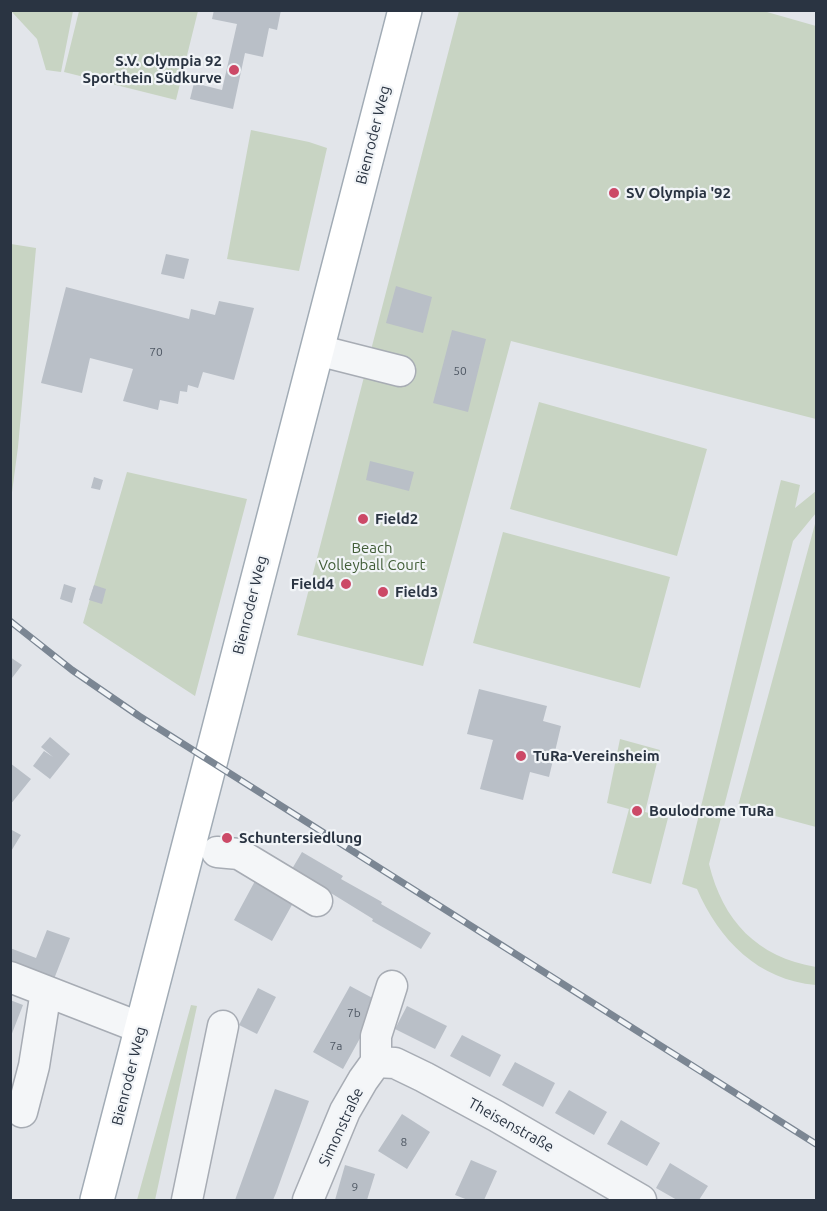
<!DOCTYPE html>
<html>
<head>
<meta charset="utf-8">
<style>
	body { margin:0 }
	#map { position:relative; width:827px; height:1211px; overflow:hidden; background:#e2e5ea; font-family:Ubuntu,sans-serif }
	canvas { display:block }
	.frame { position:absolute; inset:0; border:12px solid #2a3442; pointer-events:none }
</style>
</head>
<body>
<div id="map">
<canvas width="827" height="1211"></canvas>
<div class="frame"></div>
</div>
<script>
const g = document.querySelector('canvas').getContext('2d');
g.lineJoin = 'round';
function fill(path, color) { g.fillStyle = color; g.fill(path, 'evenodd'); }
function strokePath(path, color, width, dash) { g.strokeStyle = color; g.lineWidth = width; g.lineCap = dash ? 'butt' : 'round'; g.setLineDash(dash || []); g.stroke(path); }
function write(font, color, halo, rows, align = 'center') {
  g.font = font + ' Ubuntu,sans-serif'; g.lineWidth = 4.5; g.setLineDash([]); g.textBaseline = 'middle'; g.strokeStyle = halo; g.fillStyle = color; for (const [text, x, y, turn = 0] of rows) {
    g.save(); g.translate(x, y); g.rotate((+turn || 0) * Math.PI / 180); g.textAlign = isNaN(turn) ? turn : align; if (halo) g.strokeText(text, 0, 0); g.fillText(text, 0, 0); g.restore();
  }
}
fill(new Path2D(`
	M760 10 816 26V419L511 341 423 666 297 635 459 11Z
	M11 11H73L61 72 46 70 37 39Z
	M79 11H198L176 100 64 72Z
	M251 130 309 142 327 148 299 271 227 259Z
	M11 244 36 248 18 447 11 500Z
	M539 402 707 449 677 556 510 509Z
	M127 472 247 499 195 696 83 623Z
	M781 480 800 485 795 508 816 491V513L793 541 709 864C723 921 757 957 816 967V985C758 980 719 940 697 889L682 884Z
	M815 524 816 525V827L738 806Z
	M503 532 670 577 640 688 473 643Z
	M620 739 660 750 645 812 668 818 651 884 612 873 629 809 607 803Z
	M191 1005 197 1006 155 1200H137Z`), '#c8d4c3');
fill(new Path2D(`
	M214 10H281L277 30 269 28 263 57 245 53 233 109 190 99 194 83 222 90 237 24 212 19Z
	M166 254 189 259 184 279 161 274Z
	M396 286 432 297 423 333 386 323Z
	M66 287 189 319 191 309 215 315 219 301 254 308 234 380 203 372 198 388 188 385 187 392 180 391 178 404 160 400 158 410 123 401 133 369 90 358 82 393 41 383Z
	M452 330 486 339 468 412 433 403Z
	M370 461 414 472 409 491 366 480Z
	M94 477 103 480 100 490 91 488Z
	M64 584 76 588 72 603 60 599Z
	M94 585 106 589 102 604 89 600Z
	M10 657 22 665 12 678 10 677Z
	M479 689 547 706 543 721 561 726 549 777 530 772 523 800 480 789 493 740 467 734Z
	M50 737 70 754 50 779 33 766 44 751 53 757 41 747Z
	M10 763 31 779 10 805Z
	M10 829 21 835 10 853Z
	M302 852 343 876 341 879 382 902 381 904 431 933 421 949 372 921 373 919 292 869Z
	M255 881 293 903 272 941 234 920Z
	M47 930 70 938 54 979 10 966V948L36 958Z
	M350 986 380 1002 343 1069 313 1052Z
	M258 988 276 997 257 1034 239 1025Z
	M10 1000 23 1005 11 1036H10Z
	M407 1006 447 1026 435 1049 395 1029Z
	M462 1035 501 1055 490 1077 450 1056Z
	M515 1062 555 1083 543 1107 502 1085Z
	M275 1089 309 1101 276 1193 273 1200H235Z
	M569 1090 607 1112 594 1135 555 1113Z
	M402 1114 430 1132 407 1169 378 1151Z
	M621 1120 660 1143 647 1166 607 1144Z
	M471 1160 497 1171 484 1200H468L455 1195Z
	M670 1163 708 1186 699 1200H677L656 1188Z
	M345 1165 375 1174 367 1200H335Z`), '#b9bfc7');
const minor = new Path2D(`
	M317 350 400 371
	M217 852 239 854 317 901
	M10 977 141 1028
	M376 1062 395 1063 424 1077 496 1116 641 1200
	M22 1112 34 1066 46 991
	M187 1200 223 1026
	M308 1200 345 1111 363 1080 376 1062V1036L392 986`);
const major = new Path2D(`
	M97 1200 405 10`);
strokePath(minor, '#a7acb4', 33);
strokePath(major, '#a1abb5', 36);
strokePath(minor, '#f4f6f8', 30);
strokePath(major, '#fff', 33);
const rail = new Path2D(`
	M10 621 72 670 139 716 816 1144`);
strokePath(rail, '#7b8693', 7);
strokePath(rail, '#f1f4f7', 4.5, [14]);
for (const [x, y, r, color] of [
	[234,70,6,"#cc4967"],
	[614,193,6,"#cc4967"],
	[363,519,6,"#cc4967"],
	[346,584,6,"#cc4967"],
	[383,592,6,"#cc4967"],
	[521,756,6,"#cc4967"],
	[637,811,6,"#cc4967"],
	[227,838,6,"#cc4967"]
]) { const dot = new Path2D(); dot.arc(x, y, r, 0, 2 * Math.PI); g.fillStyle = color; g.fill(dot); strokePath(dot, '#f1f4f7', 2); }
write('12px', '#4e5763', null, [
	["70",156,352],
	["50",460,371],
	["7b",354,1013],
	["7a",336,1046],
	["8",404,1142],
	["9",355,1187]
]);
write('bold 15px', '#2a3442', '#f1f4f7', [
	["S.V. Olympia 92",222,61,"right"],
	["Sporthein Südkurve",222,78,"right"],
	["SV Olympia '92",626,193],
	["Field2",375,519],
	["Field4",334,584,"right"],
	["Field3",395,592],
	["TuRa-Vereinsheim",533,756],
	["Boulodrome TuRa",649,811],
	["Schuntersiedlung",239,838]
], 'left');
write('15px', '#2a3442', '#f1f4f7', [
	["Bienroder Weg",373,135,-76],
	["Bienroder Weg",250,605,-76],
	["Bienroder Weg",129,1076,-76],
	["Theisenstraße",511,1125,29],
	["Simonstraße",341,1127,-65]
]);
write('15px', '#415d37', '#f1f4f7', [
	["Beach",372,548],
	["Volleyball Court",372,565]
]);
</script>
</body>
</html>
